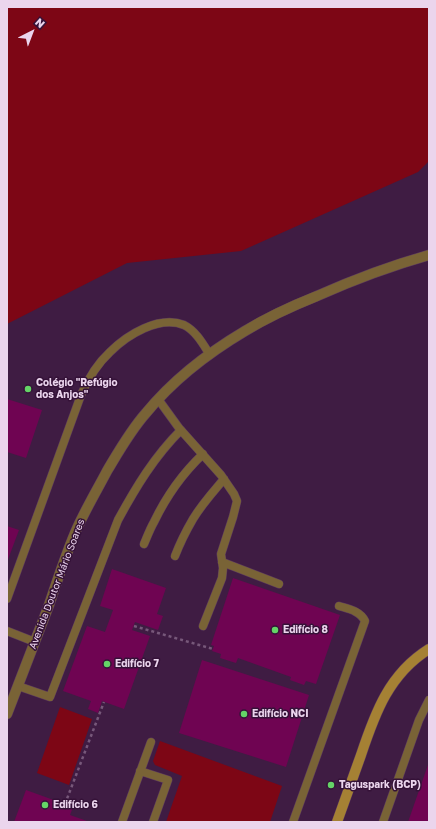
<!DOCTYPE html>
<html>
<head>
<meta charset="utf-8">
<style>
	body { margin:0 }
	#map { position:relative; width:436px; height:829px; overflow:hidden; background:#3f1c43; font-family:"Golos Text",sans-serif }
	canvas { display:block }
	.frame { position:absolute; inset:0; border:8px solid #ebd5ed; pointer-events:none }
	.north { position:absolute; left:12px; top:12px; width:40px; height:40px; -webkit-text-stroke:3px #351238; paint-order:stroke; rotate:42deg; font-size:11px; font-weight:700; line-height:16px; text-align:center; color:#ebd5ed }
	.north::after { content:''; display:block; margin:auto; width:14px; height:18px; background:#ebd5ed; clip-path:polygon(50% 0,100% 100%,50% 72%,0 100%) }
</style>
</head>
<body>
<div id="map">
<canvas width="436" height="829"></canvas>
<div class="frame"></div>
<div class="north">N</div>
</div>
<script>
const g = document.querySelector('canvas').getContext('2d');
g.lineJoin = 'round';
function fill(path, color) { g.fillStyle = color; g.fill(path, 'evenodd'); }
function strokePath(path, color, width, dash) { g.strokeStyle = color; g.lineWidth = width; g.lineCap = dash ? 'butt' : 'round'; g.setLineDash(dash || []); g.stroke(path); }
function write(font, color, halo, rows, align = 'center') {
  g.font = font + ' "Golos Text",sans-serif'; g.lineWidth = 3; g.setLineDash([]); g.textBaseline = 'middle'; g.strokeStyle = halo; g.fillStyle = color; for (const [text, x, y, turn = 0] of rows) {
    g.save(); g.translate(x, y); g.rotate((+turn || 0) * Math.PI / 180); g.textAlign = isNaN(turn) ? turn : align; if (halo) g.strokeText(text, 0, 0); g.fillText(text, 0, 0); g.restore();
  }
}
fill(new Path2D(`
	M7 7H429V161L418 172 241 251 127 263 7 324Z
	M60 707 92 719 69 785 37 773Z
	M160 741 282 786 270 822H166L182 776 155 765 153 761Z`), '#7d0615');
fill(new Path2D(`
	M7 399 42 410 26 458 7 452Z
	M7 526 19 530 7 562Z
	M112 569 166 588 157 614 163 616 158 630 135 622 132 630 150 636 124 709 102 701 98 713 88 709 91 701 63 691 87 626 105 632 113 610 100 606Z
	M233 578 340 615 316 684 306 681 304 685 290 680 291 677 238 658 236 663 220 658 221 654 212 651 214 646 211 645Z
	M202 660 309 695 286 767 179 733Z
	M429 762V822H408Z
	M26 790 73 807 70 815 87 821V822H14Z`), '#6f0452');
const service = new Path2D(`
	M158 399 179 428 221 475 234 494 237 501 233 517 221 554 223 568 222 578 203 626
	M144 544C147 537 150 529 154 522 166 497 183 473 203 454
	M175 556C180 543 186 531 193 519 202 504 213 492 224 479
	M222 562 279 584
	M7 599 81 395C88 379 97 364 110 352 127 335 159 315 184 325 196 331 203 344 210 355
	M7 631 35 642
	M18 686 50 697 118 520C136 487 154 457 181 430
	M140 771 168 780 153 822
	M122 822 151 742
	M293 822 365 621C360 611 349 609 339 606
	M383 822 419 720 429 700`);
const minor = new Path2D(`
	M7 714C21 678 35 642 49 605 57 581 65 557 75 533 84 512 96 492 107 471 119 451 130 431 146 413 173 380 208 353 245 331 268 317 292 306 317 296 353 280 390 266 429 255`);
const secondary = new Path2D(`
	M337 822C345 800 353 777 361 755 375 713 389 674 429 649`);
strokePath(service, '#5b3a5e', 9);
strokePath(minor, '#5b3a5e', 11);
strokePath(secondary, '#5b3a5e', 11);
strokePath(new Path2D(`
	M134 626 213 649
	M65 804 104 702`), '#77587a', 2.5, [3, 3]);
strokePath(service, '#796336', 8);
strokePath(minor, '#796336', 10);
strokePath(secondary, '#a58134', 10);
for (const [x, y, r, color] of [
	[28,389,4,"#65d467"],
	[275,630,4,"#65d467"],
	[107,664,4,"#65d467"],
	[244,714,4,"#65d467"],
	[331,785,4,"#65d467"],
	[45,805,4,"#65d467"]
]) { const dot = new Path2D(); dot.arc(x, y, r, 0, 2 * Math.PI); g.fillStyle = color; g.fill(dot); strokePath(dot, '#351238', 1.5); }
write('bold 10px', '#ebd5ed', '#351238', [
	["Colégio \"Refúgio",36,383],
	["dos Anjos\"",36,395],
	["Edifício 8",283,630],
	["Edifício 7",115,664],
	["Edifício NCI",252,714],
	["Taguspark (BCP)",339,785],
	["Edifício 6",53,805]
], 'left');
write('10px', '#ebd5ed', '#351238', [
	["Avenida Doutor Mário Soares",57,584,-69]
]);
</script>
</body>
</html>
